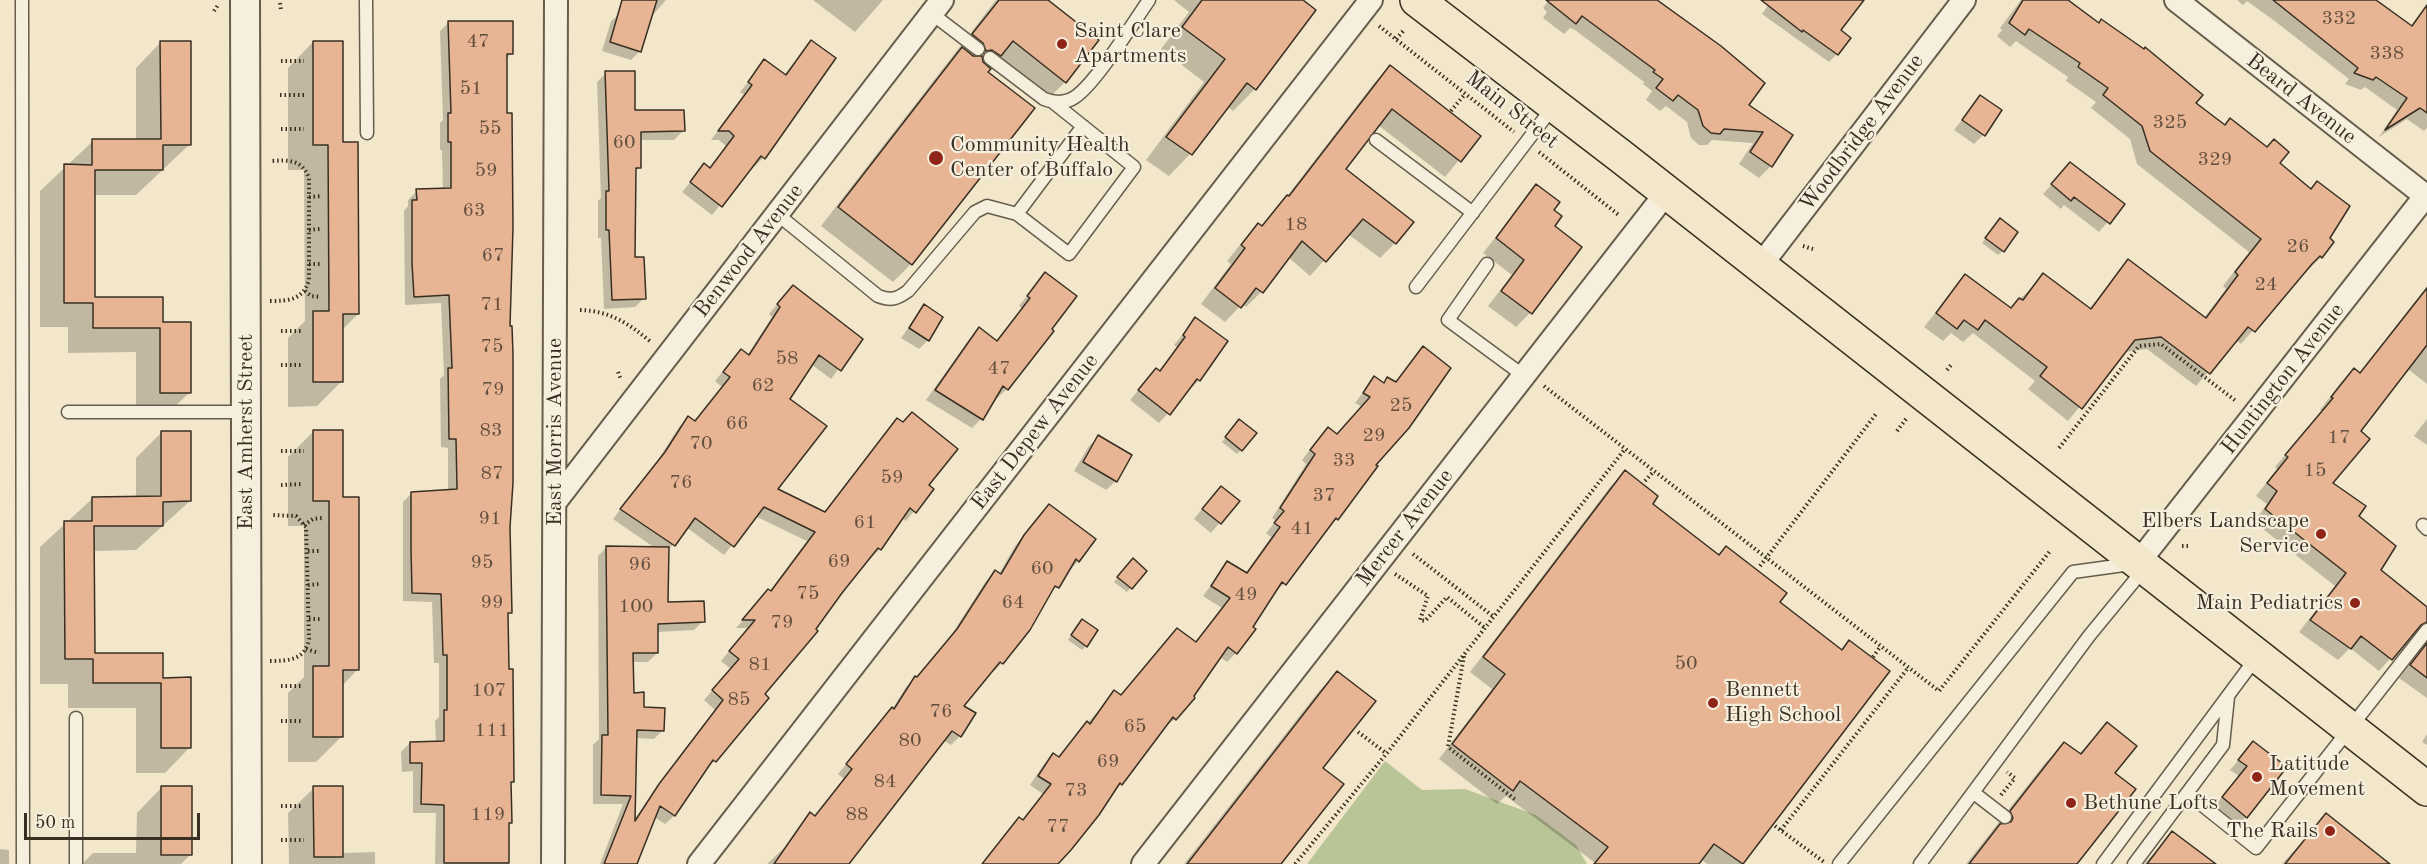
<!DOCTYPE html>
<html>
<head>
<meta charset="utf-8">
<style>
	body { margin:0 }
	#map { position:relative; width:2427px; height:864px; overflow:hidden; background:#f2e7ca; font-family:"Old Standard TT",serif }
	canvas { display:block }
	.scale { position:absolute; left:24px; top:813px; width:176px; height:27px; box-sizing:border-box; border:3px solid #382f22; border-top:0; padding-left:8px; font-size:18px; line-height:21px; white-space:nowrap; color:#382f22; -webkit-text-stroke:4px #f7efdd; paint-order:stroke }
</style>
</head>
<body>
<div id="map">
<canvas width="2427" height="864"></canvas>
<div class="scale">50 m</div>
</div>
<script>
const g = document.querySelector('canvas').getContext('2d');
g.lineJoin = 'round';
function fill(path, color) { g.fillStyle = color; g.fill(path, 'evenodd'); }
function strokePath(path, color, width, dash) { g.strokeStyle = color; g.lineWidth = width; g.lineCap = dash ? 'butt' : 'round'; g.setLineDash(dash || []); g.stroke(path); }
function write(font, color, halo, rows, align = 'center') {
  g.font = font + ' "Old Standard TT",serif'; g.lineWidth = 4.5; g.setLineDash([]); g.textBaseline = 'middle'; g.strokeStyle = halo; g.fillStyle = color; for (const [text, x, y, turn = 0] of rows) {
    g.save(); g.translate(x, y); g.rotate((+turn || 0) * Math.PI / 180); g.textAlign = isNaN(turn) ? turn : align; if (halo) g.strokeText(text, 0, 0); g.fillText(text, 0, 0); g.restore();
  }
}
fill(new Path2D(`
	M1385 761 1422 790 1465 789 1536 815 1576 845 1587 864H1307Z`), '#bac597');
fill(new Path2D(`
	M637 0H666L652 16 640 51 631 60 602 51 611 21Z
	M813 0H883L855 32Z
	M996 0H1046L1065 82 1043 104 992 63 987 68 911 264 893 282 821 226Z
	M1174 0H1300L1255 89 1233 111 1227 106 1190 154 1169 176 1146 160 1204 82 1161 49 1189 12Z
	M1549 0H1655L1747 105 1791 136 1771 166 1759 178 1739 164 1753 143 1712 140 1707 145H1699L1691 138 1687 122 1666 106 1660 111 1646 100 1652 91 1643 84 1644 82 1575 30 1570 28 1564 34 1543 18 1547 12 1543 8Z
	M1772 0H1859L1839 31 1837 54 1829 62 1762 14Z
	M2021 0H2069L2194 103 2278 163 2328 238 2321 257 2308 270 2306 268 2241 344 2236 340 2196 386 2147 349 2124 352 2068 421 2028 389 2035 381 1973 333 1963 342 1951 333 1943 341 1924 327 1965 276 2010 309 2044 275 2089 309 2129 261 2204 318 2226 289 2223 286 2249 252 2137 164 2130 139 2091 108 2096 102 2066 81 2068 77 2016 41 2010 47 1997 36 2002 30 2000 28Z
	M2237 0H2373L2410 27 2427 5V128L2424 131 2407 119 2379 137 2397 110 2365 87 2361 90 2345 84 2349 79 2276 22 2247 1 2243 5Z
	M449 22 512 53 506 59 510 612 507 615 512 752 508 864H435L436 813H413V771L402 772 401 752 410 743H436L435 721 439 717V663H434L432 602 403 601V502L412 493 448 491V448L441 447 440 379 444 375 441 303 405 305 404 211 408 206V200L417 191 443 190 442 150H440V123L443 120 440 31Z
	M161 42 190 144 136 195H93L94 299 161 324 190 392 164 417 136 418V352L68 353V327H40V191L93 141H136V68Z
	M313 42 342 144 358 314 342 330V381L317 406 288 407V338L305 321 304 170H288V68Z
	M811 42 763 158 754 167 752 165 712 215 682 192 705 165 709 169 726 146 719 140H711L744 95 740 92 765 61 784 75Z
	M1390 67 1479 136 1445 177 1378 125 1343 169 1395 243 1380 258 1348 234 1310 276 1288 257 1261 292 1246 307 1242 304 1225 322 1201 304 1231 264 1227 261 1243 241 1258 225 1260 227 1284 200 1375 82Z
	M606 73 634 112 683 131 674 140H639V168L634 172 633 259 644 298 635 307 604 309 601 238H598V201L601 198 597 82Z
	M1980 97 1983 135 1974 144 1954 130Z
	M2070 164 2123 204 2099 232 2064 205 2061 209 2043 194Z
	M1536 186 1552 210 1553 226 1580 247 1530 313 1516 327 1488 306 1512 275 1483 253Z
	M1996 225 2003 251 1998 255 1982 243Z
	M1045 274 1007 389 997 398 995 396 981 419 972 428 926 400 970 338 979 329 996 342 1022 308 1019 306Z
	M2427 286V384L2408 369 2359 431 2331 483 2357 517 2379 570 2427 609V698L2399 678 2422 648 2421 636 2411 635 2379 671 2350 648 2338 660 2299 632 2335 586 2254 522 2267 504 2256 496 2277 469 2275 467 2322 411 2320 410 2342 381 2354 370 2359 374Z
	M784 296 861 339 831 379 811 364 788 400 776 490 824 513 897 420 927 485 932 489 906 521 902 518 880 549 871 558 869 556 763 694 767 698 715 761 705 769 674 816 665 824 654 817 635 864H600L623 804H593V745L599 739 598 556 607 547 655 548 613 519 656 463 679 427 688 418 694 422 722 387 715 381 732 360 741 351 747 356 772 317 769 314ZM755 516 807 541 769 592 736 628H748L721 661 731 669 704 700 715 710 633 821 635 738 654 739 663 730 632 694V662H648L657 653V632L694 630 703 621 667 604V552L686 527 724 555Z
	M924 306 928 340 919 349 901 338Z
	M1195 319 1199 380 1159 423 1130 400 1156 370 1159 372 1177 347 1174 345Z
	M1424 348 1374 465 1337 519 1327 528 1284 584 1274 592 1236 653 1227 662 1220 657 1175 719 1164 727 1056 864H982L1010 828 1019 819 1022 821 1043 794 1030 785 1044 764 1053 755 1058 758 1114 692 1120 696 1177 630 1195 643 1222 608 1203 596 1228 562 1245 574 1271 537 1266 533 1276 521 1272 518 1306 464 1302 460 1319 438 1328 429 1336 436 1362 407 1355 403 1374 378 1383 384 1388 379 1395 383Z
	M2427 419V445L2414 436Z
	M1235 426 1241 450 1237 454 1222 442Z
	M162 432 190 501 136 550 93 551 94 654 162 679 190 747 165 773H136V708H68V684H40V547L93 498H136V458Z
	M313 432 341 499 358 669 342 686V736L316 762H288V693L304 677V526H288V457Z
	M1098 437 1116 481 1106 490 1074 471 1089 446Z
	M1625 472 1651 505 1718 556 1726 548 1778 602 1841 651 1850 642 1888 671 1741 864H1707L1701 859 1697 864H1593L1594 862 1506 796 1497 804 1439 759 1492 689 1470 672 1610 487Z
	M1212 497 1238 501 1211 533 1194 519Z
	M1040 515 1078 561 1048 596 1002 663 993 672 991 671 962 706 960 736 951 745 943 740 847 864H767L784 848 810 814 814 817 844 779 838 774 893 708 906 687 916 678 948 640 986 581 996 572 999 574 1015 546Z
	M1129 564 1145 571 1127 592 1114 582Z
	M1078 625 1086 646 1082 650 1068 640Z
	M1337 673 1321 768 1279 864H1184L1319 691Z
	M2107 724 2075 864H1966L2046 762 2065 744 2079 754Z
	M2427 734V745L2422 742Z
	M2253 743 2246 817 2237 826 2214 807 2239 776 2230 770Z
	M162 787 190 855 181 864H82L93 853H136L137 813Z
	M314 788 342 853 375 852V864H289L288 813Z
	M2326 815 2385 864H2282Z
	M2172 833 2214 864H2144Z
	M0 849 9 850V864H0Z`), '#0003');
const building = new Path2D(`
	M622 0H657L641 52 610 42Z
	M999 0H1048L1099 40 1066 83 1013 41 1001 56 992 50 986 51 983 43 972 34Z
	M1202 0H1303L1316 10 1256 90 1247 83 1192 155 1166 137 1225 59 1182 27Z
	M1546 0H1657L1721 46 1765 83 1749 105 1793 135 1772 167 1750 152 1763 132 1724 129 1720 134 1711 133 1703 126 1698 110 1678 95 1673 101 1656 88 1663 79 1653 72 1655 70 1582 16 1576 24Z
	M1761 0H1864L1841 30 1851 38 1838 55 1803 30 1802 32Z
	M2023 0H2068L2099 23 2101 19 2144 49 2145 47 2203 95 2196 103 2225 125 2230 118 2267 147 2274 139 2289 152 2280 163 2311 189 2317 181 2350 206 2330 238 2334 242 2322 258 2320 256 2312 264 2255 332 2248 327 2210 374 2161 337 2135 340 2082 409 2040 376 2047 367 1985 320 1978 330 1964 320 1957 329 1936 313 1965 274 2011 308 2019 298 2023 300 2043 273 2091 309 2128 259 2206 318 2238 275 2235 272 2261 239 2150 151 2142 126 2103 95 2108 88 2078 67 2080 63 2029 29 2025 35 2009 23Z
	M2273 0H2376L2412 26 2427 5V113L2420 108 2385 130 2407 98 2376 77 2373 80 2354 73 2358 68Z
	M448 21H513V54H507V113H512L513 228 510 326H512L513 354V483L510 527 512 613H508L509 669H513L514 782H511L512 823H509V863H444V805L421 804 422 763H410V742L444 741V710H447V655H443L441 594 412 593 411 549V492L457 489 456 439H449L448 368H452L449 295 414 297 412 263V200H417L416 189 451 188V142H448V113H451Z
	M811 40 836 58 765 159 761 156 722 207 690 182 704 163 710 168 734 136 729 131H718L752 85 748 82 764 59 786 75Z
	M160 41H191V145H163V170H95V297H163V322H191V393H160V328H93V303H64V164L92 165V139H161Z
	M313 41H343V142H358L359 314H343V382H313V311H329L328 145H313Z
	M962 47 973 56H982L983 62 991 69 988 72 1035 108 912 265 838 207Z
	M1390 65 1481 136 1461 162 1392 109 1346 169 1414 222 1396 244 1363 219 1326 262 1302 241 1263 293 1256 288 1241 308 1215 288 1245 248 1241 245 1258 223 1262 226 1287 195 1289 196Z
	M605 71H635V110H684L685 131 641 132V168H636L635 257H644L646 299 612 300 609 230H606V191H609Z
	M1980 95 2002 110 1985 136 1962 120Z
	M2070 162 2125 204 2110 224 2074 197 2071 201 2051 184Z
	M1536 184 1560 202 1554 210 1562 216 1555 226 1582 247 1532 314 1501 291 1524 260 1496 238Z
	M2000 218 2018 232 2004 252 1985 238Z
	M1045 272 1077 296 1052 329 1054 331 1008 390 1003 386 983 420 935 390 979 327 997 341 1030 298 1027 296Z
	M793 285 863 339 841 371 819 355 790 399 827 426 778 489 825 512 897 418 903 422 912 412 958 449 929 485 934 489 916 513 910 508 881 550 878 548 842 593 816 629 818 631 765 694 769 698 716 762 713 760 675 816 660 806 637 864H604L631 796 601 795 602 735H608L606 546 669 547 668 602 704 601 705 622 658 624V653H633L634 693 644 692V707L665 708 664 731 637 730 635 821 659 784 723 700 712 690 739 659 729 651 755 620H742L768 589 771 591 815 532 764 507 734 547 695 518 675 546 620 509 665 452 688 416 695 421 730 377 723 372 741 349 749 355 780 307 777 304Z
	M2427 288V345L2361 431 2370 439 2333 483 2366 506 2359 516 2396 546 2381 570 2427 607V622L2421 625 2392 660 2361 636 2351 649 2310 620 2346 573 2265 509 2277 491 2267 483 2288 457 2285 455 2333 398 2331 397 2354 368 2360 373Z
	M924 304 943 317 929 341 909 328Z
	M1195 317 1228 341 1200 381 1197 379 1170 415 1138 390 1156 368 1160 371 1185 337 1183 335Z
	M1423 346 1451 368 1409 428 1376 465 1378 466 1338 520 1336 518 1286 585 1282 582 1253 627 1256 629 1237 654 1228 647 1194 696 1195 698 1176 720 1173 717 1122 785 1120 783 1099 815 1071 850 1058 864H982L1019 817 1023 820 1051 784 1038 776 1053 753 1059 757 1087 721 1090 724 1114 690 1121 695 1177 628 1196 642 1230 598 1211 586 1227 561 1247 573 1280 527 1274 523 1284 511 1280 508 1315 454 1310 450 1328 427 1337 434 1370 397 1363 393 1374 376 1384 383 1387 377 1396 382Z
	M1239 419 1257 433 1242 451 1225 437Z
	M313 430H343V497H359V670H343V737H313V666H329V501H313Z
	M161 431H191V501L163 502V526H94L95 653H163V678L191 677V748H161V683H93V659H65L64 521H92V497L161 496Z
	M1098 435 1132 455 1117 482 1083 462Z
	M1625 470 1658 496 1653 504 1719 555 1726 546 1787 593 1780 602 1842 650 1849 640 1890 671 1743 864 1714 844 1699 864H1594L1608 847 1520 781 1513 791 1452 744 1505 674 1483 657Z
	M1221 486 1240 501 1221 524 1202 509Z
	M1049 504 1096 539 1079 562 1076 559 1059 588 1055 586 1030 630 1003 664 1000 662 964 706 976 713 961 737 952 731 849 864H774L810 812 815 816 852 769 846 764 892 707 894 709 915 676 917 677 957 629 995 570 1001 574 1024 535Z
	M1133 558 1147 571 1132 589 1117 577Z
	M1082 619 1098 630 1087 647 1071 635Z
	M2427 643V678L2410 665Z
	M1337 671 1376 701 1323 768 1344 784 1281 864H1187Z
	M2107 722 2137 746 2115 773 2136 789 2077 864H1969L2000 824 2011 822 2013 818 2010 811 2064 742 2081 754Z
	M2253 741 2287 767 2247 818 2222 797 2247 766 2238 760Z
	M161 786H192V855H161Z
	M313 786H343V857H314Z
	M2326 813 2390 864H2285Z
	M2172 831 2216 864H2147Z`);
fill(building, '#e7b494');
strokePath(building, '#382f22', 1.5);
const service = new Path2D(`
	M22 0 23 864
	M366 0 367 133
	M931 13 978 49
	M990 58 1044 99C1055 103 1065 104 1075 97 1096 83 1133 23 1149 0
	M1054 103 1134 167 1069 254 1017 214 1083 126
	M1376 140 1473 213
	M777 214 878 296C891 301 897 299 908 291L975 212 987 206 1017 214
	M1487 264 1448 320 1524 376
	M1416 287 1553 107
	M68 412H246
	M2423 525 2427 529
	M76 718V864
	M1974 793 2005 817
	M2187 793 2256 848 2427 630
	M1839 864 2073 572 2131 564
	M1920 864 2089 636 2144 569
	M2103 864 2256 658
	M2134 864 2223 745 2228 697`);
const minor = new Path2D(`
	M2176 0 2427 197
	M1760 266 1964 0
	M555 502 942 0
	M2138 563 2427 194
	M553 864 556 0
	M699 864 1371 0
	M1143 864 1667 192`);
const tertiary = new Path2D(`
	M245 0 247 864`);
const primary = new Path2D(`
	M1417 0 1623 158 2427 789`);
strokePath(service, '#665d4c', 15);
strokePath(minor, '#665d4c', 26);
strokePath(tertiary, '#665d4c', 32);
strokePath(primary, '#382f22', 36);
strokePath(new Path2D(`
	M280 3 281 10
	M214 11 218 5
	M1379 26 1514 132
	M1396 39 1405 29
	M281 61H304
	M280 95H305
	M1451 111 1465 94
	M281 129H304
	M1539 152 1620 216
	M309 197 322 196
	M309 230 320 229
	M1803 246 1813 249
	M309 264H321
	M305 291 311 296 321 297
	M270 301C289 301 303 300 309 280V178C302 159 288 160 271 161
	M580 310C610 311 628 323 651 342
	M281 331H303
	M281 365H302
	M1947 370 1952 364
	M618 372 621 380
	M1544 386 1939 691 2050 551
	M1897 431 1906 419
	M2059 448 2139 346 2161 344 2236 401
	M281 451H304
	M1645 481 1654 471
	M281 485 303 484
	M304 525 313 519 322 518
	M2182 546H2189
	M308 551H321
	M1413 554 1494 617
	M1760 566 1876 414
	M1395 574 1428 596 1420 620 1425 621 1447 597 1485 628
	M308 585 320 584
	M309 619H322
	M306 649 319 653
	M1464 656 1448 747 1517 801
	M1873 657 1880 647
	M270 661C289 661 305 660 309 639L306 527 296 516 271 515
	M281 686H302
	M281 721H302
	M1358 732 1386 753
	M2001 795 2015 778 2007 772
	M281 806H303
	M1775 826 1824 862
	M1781 830 1908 668
	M281 840H304
	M1295 864 1387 753 1625 449`), '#382f22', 4, [1.5, 3]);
strokePath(service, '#f7efdd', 12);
strokePath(minor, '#f7efdd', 22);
strokePath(tertiary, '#f7efdd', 28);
strokePath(primary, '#f2e7ca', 33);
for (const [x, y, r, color] of [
	[1062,44,6,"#8f2418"],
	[936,158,8,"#8f2418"],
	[2321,534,6,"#8f2418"],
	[2355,603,6,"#8f2418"],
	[1713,703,6,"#8f2418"],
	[2257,777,6,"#8f2418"],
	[2071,803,6,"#8f2418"],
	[2330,831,6,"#8f2418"]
]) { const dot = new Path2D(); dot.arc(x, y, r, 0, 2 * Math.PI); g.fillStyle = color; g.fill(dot); strokePath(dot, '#f7efdd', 2); }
write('20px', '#64503e', null, [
	["332",2339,19],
	["47",478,42],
	["338",2387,54],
	["51",471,89],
	["325",2170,123],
	["55",490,129],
	["60",624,143],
	["329",2215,160],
	["59",486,171],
	["63",474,211],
	["18",1296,225],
	["26",2298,247],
	["67",493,256],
	["24",2266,285],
	["71",492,305],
	["75",492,347],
	["58",787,359],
	["47",999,369],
	["62",763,386],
	["79",493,390],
	["25",1401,406],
	["66",737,424],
	["83",491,431],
	["29",1374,436],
	["17",2339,438],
	["70",701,444],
	["33",1344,461],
	["15",2315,471],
	["87",492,474],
	["59",892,478],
	["76",681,483],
	["37",1324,496],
	["91",490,519],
	["61",865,523],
	["41",1302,529],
	["69",839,562],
	["95",482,563],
	["96",640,565],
	["60",1042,569],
	["75",808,594],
	["49",1246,595],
	["99",492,603],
	["64",1013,603],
	["100",636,607],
	["79",782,623],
	["50",1686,664],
	["81",760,665],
	["107",489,691],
	["85",739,700],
	["76",941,712],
	["65",1135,727],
	["111",492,731],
	["80",910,741],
	["69",1108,762],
	["84",885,782],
	["73",1076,791],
	["119",488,815],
	["88",857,815],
	["77",1058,827]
]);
write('22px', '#382f22', '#f7efdd', [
	["Saint Clare",1074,31],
	["Apartments",1074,56],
	["Community Health",950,145],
	["Center of Buffalo",950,170],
	["Elbers Landscape",2309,521,"right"],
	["Service",2309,546,"right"],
	["Main Pediatrics",2343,603,"right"],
	["Bennett",1725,690],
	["High School",1725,715],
	["Latitude",2269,764],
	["Movement",2269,789],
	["Bethune Lofts",2083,803],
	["The Rails",2318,831,"right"]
], 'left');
write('22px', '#382f22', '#f7efdd', [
	["Beard Avenue",2301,99,38],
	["Main Street",1512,110,38],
	["Woodbridge Avenue",1862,133,-53],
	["Benwood Avenue",749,251,-52],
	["Huntington Avenue",2283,379,-52],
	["East Amherst Street",246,432,-90],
	["East Morris Avenue",555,432,-90],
	["East Depew Avenue",1035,432,-52],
	["Mercer Avenue",1405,528,-52]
]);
</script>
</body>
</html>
